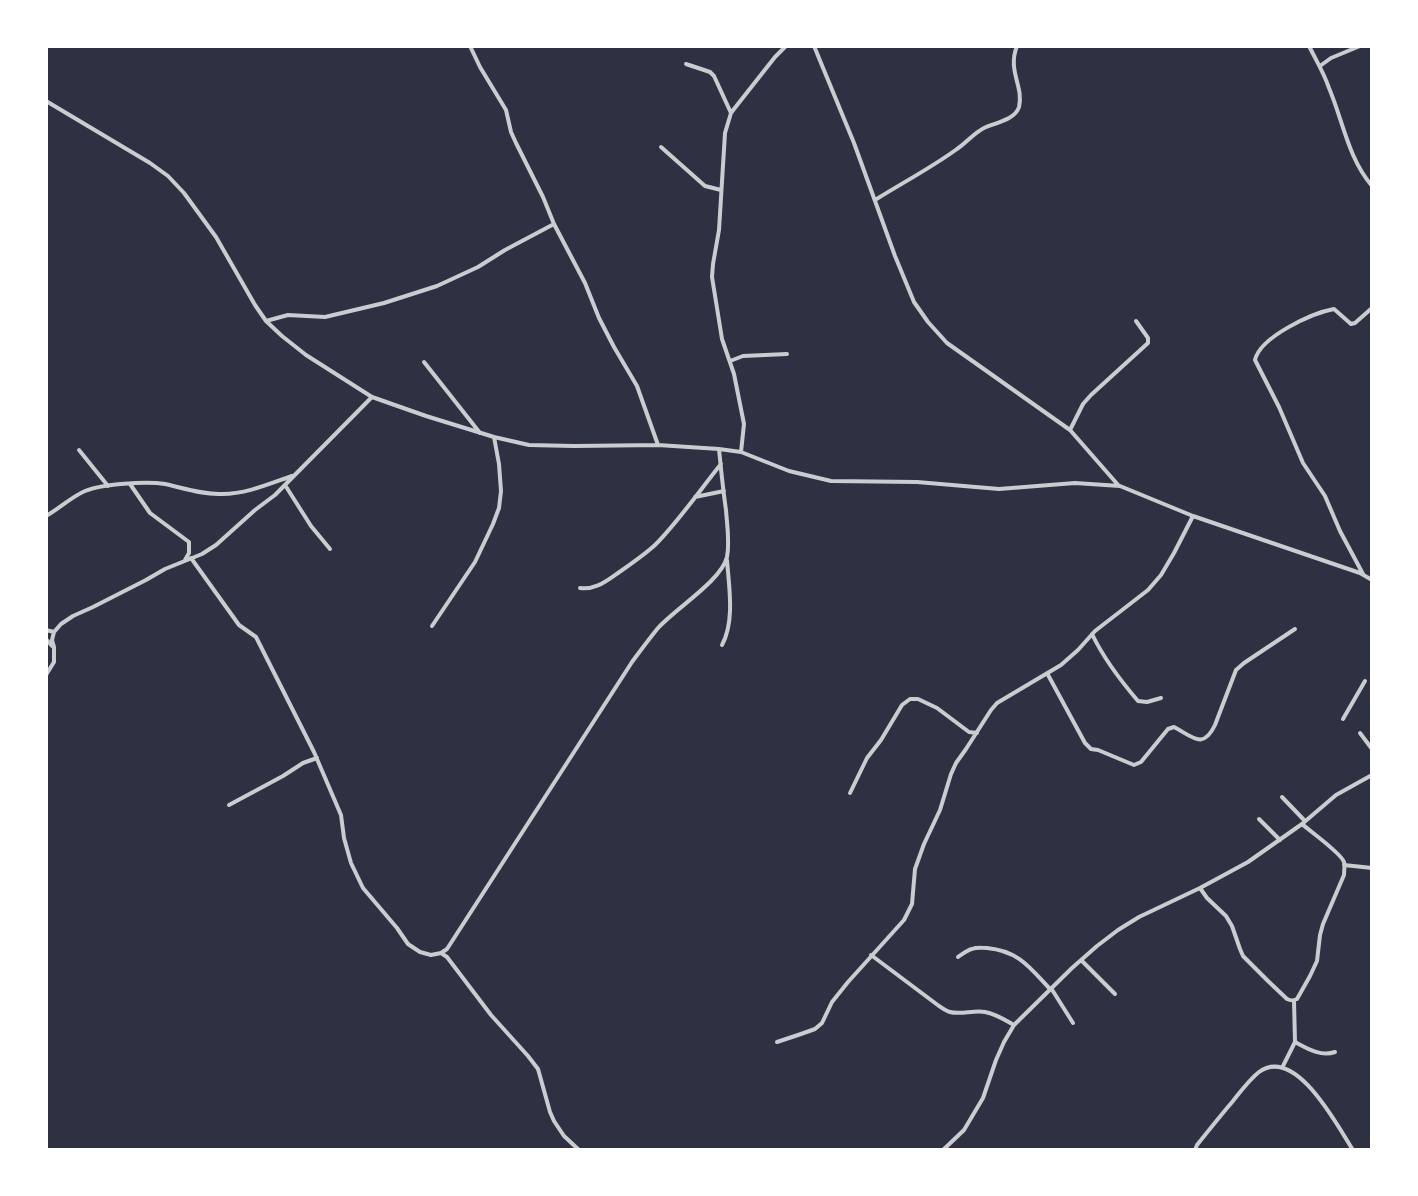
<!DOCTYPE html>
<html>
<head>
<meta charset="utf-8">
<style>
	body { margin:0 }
	#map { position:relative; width:1418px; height:1196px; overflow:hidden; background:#2d3142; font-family:Arial,sans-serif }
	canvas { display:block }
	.frame { position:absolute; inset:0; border:48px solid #fff; pointer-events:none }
</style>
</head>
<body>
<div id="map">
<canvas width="1418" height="1196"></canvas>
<div class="frame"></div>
</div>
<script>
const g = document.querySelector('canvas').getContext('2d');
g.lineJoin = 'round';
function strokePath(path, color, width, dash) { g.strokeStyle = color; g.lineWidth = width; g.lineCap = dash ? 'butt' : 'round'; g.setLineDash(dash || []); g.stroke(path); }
strokePath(new Path2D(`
	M470 46 480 67 506 110 511 132 516 143 543 197 554 224 585 283 599 318 614 347 637 386 658 445
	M814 46 854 143 895 256 914 302 928 322 947 343 1070 430 1119 486
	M1309 46C1316 60 1324 73 1329 88 1343 121 1348 158 1372 186
	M686 64 710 72 714 76 731 113
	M1320 66 1331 58 1360 46
	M46 101 150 163 168 176 184 193 216 237 255 305 266 321 282 336 306 355 372 397 426 416 494 437 529 445 574 446 658 445 719 449 741 452 789 471 831 481 917 482 999 489 1075 483 1120 486 1193 516 1360 573 1372 580
	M661 147 705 186 721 190
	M875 200C902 183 931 168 957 149 966 143 974 133 984 128 995 123 1015 120 1019 107 1024 86 1007 71 1017 46
	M266 321 288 315 325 317 384 303 437 286 478 267 505 250 554 224
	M730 361 743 356 787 354
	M424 362 480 433
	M1070 430 1083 404 1091 395 1148 343V338L1136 321
	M79 450 108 486
	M741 452 744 424 734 374 722 339 712 277 713 264 719 230 725 133 731 113 734 109 775 57 786 46
	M130 484 150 513 189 542V553L185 560
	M285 485 311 526 330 549
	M695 497 724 491
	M46 516C59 509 71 497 85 491 102 484 146 481 165 484 183 488 203 495 222 494 246 494 269 484 292 476
	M191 558 239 625 256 637 314 752 341 815 344 838 351 863 363 888 397 928 408 944 420 952 431 955 441 953 447 949 632 662C641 650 649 639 658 628 676 608 721 581 727 557 730 542 727 525 726 510 723 490 721 469 719 449
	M1363 574 1340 531 1325 496 1303 463 1279 407 1255 360C1260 337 1312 313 1334 309L1351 324 1355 323 1372 308
	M580 588C596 590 606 581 618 573 631 564 644 555 655 545 678 522 700 490 721 464
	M432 626 475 562 493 524 499 508 501 491 499 464 494 437
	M46 630 54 632
	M1092 634C1104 659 1120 680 1138 701L1147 702 1161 698
	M46 639 52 646
	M722 645C735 621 729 587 727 560
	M1047 673 1085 743 1091 749 1098 750 1134 765 1141 762 1168 729 1174 727C1193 737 1203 750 1215 725L1236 670 1244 663 1295 629
	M46 675 54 662V647L52 640 54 632 61 624 73 616 93 607 146 580 165 569 202 554 216 545 255 510 275 495 372 397
	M1343 719 1365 681
	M1360 733 1372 749
	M850 793 867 758 881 740 902 705 910 699H918L937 708 969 732 977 733
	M1282 797 1305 821
	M229 805 283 776 303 763 317 758
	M1259 819 1280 840
	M1344 865 1372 868
	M1200 888 1207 898 1226 916 1232 926 1240 949 1243 956 1268 981 1287 999C1291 1001 1293 1001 1297 999L1310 976 1317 961 1320 935 1323 924 1344 875C1344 871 1345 866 1344 862 1341 853 1311 832 1302 824
	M441 953 447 957 491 1015 528 1056 538 1069 550 1112 554 1121 564 1136 579 1150
	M871 955 939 1006C942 1008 946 1011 950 1012 960 1015 974 1010 985 1012 996 1014 1005 1020 1014 1025
	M958 957C963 954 967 950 972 949 977 947 982 948 987 948 1019 951 1030 968 1050 989
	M1081 960 1115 994
	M1051 988 1073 1023
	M777 1042 801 1034 815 1029 822 1023 832 1002 848 982 904 920 912 904 915 869 924 844 940 810 951 774 956 763 966 749 991 710 997 703 1061 665 1078 650 1095 631 1148 590 1161 575 1174 553 1193 516
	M1295 1042C1308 1049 1321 1057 1335 1052
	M1282 1068 1295 1042 1294 1001
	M943 1150 964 1130 983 1098 996 1060 1004 1042 1014 1025 1072 968 1097 946 1118 930 1139 917 1200 888 1248 862 1302 824 1336 795 1372 775
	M1195 1150 1197 1145C1209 1130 1221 1115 1233 1101 1241 1091 1249 1080 1259 1072 1296 1045 1338 1127 1353 1150`), '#caccd0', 4);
</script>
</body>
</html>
